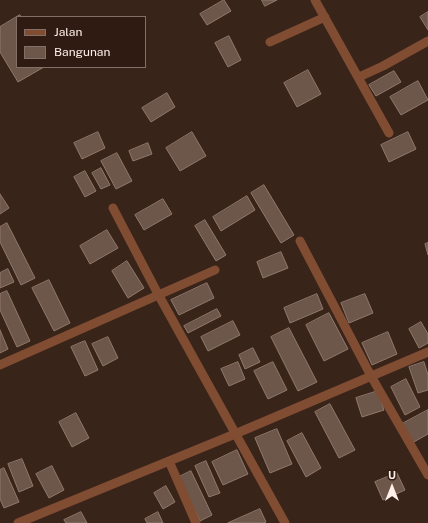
<!DOCTYPE html>
<html>
<head>
<meta charset="utf-8">
<style>
	body { margin:0 }
	#map { position:relative; width:428px; height:523px; overflow:hidden; background:#39241a; font-family:"Public Sans",sans-serif }
	canvas { display:block }
	.legend { position:absolute; left:16px; top:16px; width:130px; height:52px; box-sizing:border-box; background:#2f1b11; border:1px solid #827067; margin:0; padding:5px 7px; list-style:none; font-size:12px; color:#fef0e9 }
	.legend li { display:flex; align-items:center; gap:8px; height:20px }
	.legend b { width:20px; border:1px solid #827067 }
	.north { position:absolute; left:372px; top:467px; width:40px; height:40px; -webkit-text-stroke:3px #2f1b11; paint-order:stroke; rotate:0deg; font-size:11px; font-weight:700; line-height:16px; text-align:center; color:#fef0e9 }
	.north::after { content:''; display:block; margin:auto; width:14px; height:18px; background:#fef0e9; clip-path:polygon(50% 0,100% 100%,50% 72%,0 100%) }
</style>
</head>
<body>
<div id="map">
<canvas width="428" height="523"></canvas>
<ul class="legend">
<li><b style="height:5px;background:#804c32"></b>Jalan</li>
<li><b style="height:11px;background:#6d564a"></b>Bangunan</li>
</ul>
<div class="north">U</div>
</div>
<script>
const g = document.querySelector('canvas').getContext('2d');
g.lineJoin = 'round';
function fill(path, color) { g.fillStyle = color; g.fill(path, 'evenodd'); }
function strokePath(path, color, width, dash) { g.strokeStyle = color; g.lineWidth = width; g.lineCap = dash ? 'butt' : 'round'; g.setLineDash(dash || []); g.stroke(path); }
const building = new Path2D(`
	M224 0 231 11 207 25 200 14Z
	M262 0H277L265 6Z
	M428 12V30L420 17Z
	M20 15 21 17H17V67H44L18 82 0 52V27Z
	M229 36 241 60 228 67 215 43Z
	M308 70 321 94 297 107 284 83Z
	M394 71 401 82 376 96 369 85Z
	M418 81 428 100 401 115 390 97Z
	M167 93 175 107 151 122 142 108Z
	M98 132 105 148 82 159 74 143Z
	M192 132 206 156 180 171 166 148Z
	M408 132 416 149 389 162 381 145Z
	M148 143 152 154 133 161 129 151Z
	M117 153 132 181 116 189 101 161Z
	M101 168 110 185 101 189 92 173Z
	M85 171 96 191 85 197 74 177Z
	M264 185 294 235 281 243 251 193Z
	M0 194 9 208 0 214Z
	M247 196 255 210 221 231 213 217Z
	M163 199 172 214 144 230 135 215Z
	M205 220 226 255 216 261 195 226Z
	M7 223 35 278 21 285 0 242V227Z
	M107 230 118 248 90 264 80 246Z
	M428 243V255L425 244Z
	M281 252 288 268 263 278 257 262Z
	M127 261 144 288 128 298 112 271Z
	M8 269 14 282 0 288V273Z
	M49 280 70 323 54 331 32 288Z
	M207 283 214 298 179 315 171 300Z
	M7 291 30 341 17 347 0 310V294Z
	M317 294 323 309 290 323 284 308Z
	M365 294 373 313 349 323 341 303Z
	M217 309 221 316 188 333 184 326Z
	M329 313 348 349 324 361 306 325Z
	M233 321 240 335 208 351 201 337Z
	M421 322 428 334V343L419 348 409 329Z
	M289 328 317 382 298 391 271 337Z
	M0 330 8 349 0 353Z
	M388 332 397 354 372 365 362 343Z
	M108 337 118 358 103 366 92 344Z
	M85 341 98 370 85 376 71 347Z
	M253 348 260 362 245 369 239 355Z
	M238 362 245 379 229 386 221 369Z
	M273 362 287 390 268 399 254 371Z
	M424 362 428 375V390L418 393 409 367Z
	M406 379 420 407 405 415 391 387Z
	M378 391 384 410 362 417 356 398Z
	M330 404 355 450 339 458 315 412Z
	M428 410V434L412 443 402 424Z
	M76 413 89 438 72 447 59 422Z
	M277 429 292 464 270 473 255 438Z
	M302 433 321 468 306 477 287 441Z
	M237 450 248 474 223 485 212 462Z
	M22 459 33 486 19 492 8 464Z
	M206 461 220 493 209 497 195 466Z
	M52 466 64 490 49 498 36 474Z
	M4 468 19 502 4 508 0 499V470Z
	M191 471 212 515 200 521 179 477Z
	M397 473 405 490 383 500 375 482Z
	M166 486 175 502 163 509 154 493Z
	M260 509 266 522 263 523H228Z
	M81 512 87 523H66L64 520Z
	M158 512 163 523H147L145 519Z`);
fill(building, '#6d564a');
strokePath(building, '#91786c', 1);
strokePath(new Path2D(`
	M315 0 389 133
	M270 42 325 17
	M359 77 383 66 428 41
	M113 208 158 294 285 523
	M300 241 371 376 428 475
	M0 365 215 270
	M169 461 196 523
	M18 523 235 434 428 352`), '#804c32', 9);
</script>
</body>
</html>
